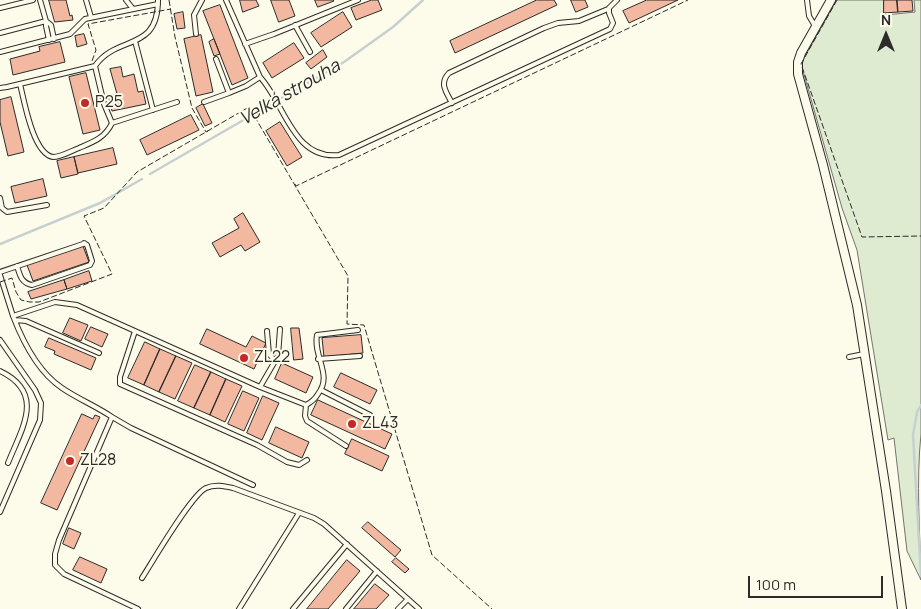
<!DOCTYPE html>
<html>
<head>
<meta charset="utf-8">
<style>
	body { margin:0 }
	#map { position:relative; width:921px; height:609px; overflow:hidden; background:#fdfbea; font-family:Manrope,sans-serif }
	canvas { display:block }
	.north { position:absolute; left:861px; top:10px; width:50px; height:50px; -webkit-text-stroke:4px #fdfbea; paint-order:stroke; rotate:0deg; font-size:14px; font-weight:700; line-height:20px; text-align:center; color:#2b2b2b }
	.north::after { content:''; display:block; margin:auto; width:18px; height:22px; background:#2b2b2b; clip-path:polygon(50% 0,100% 100%,50% 72%,0 100%) }
	.scale { position:absolute; left:748px; top:576px; width:135px; height:22px; box-sizing:border-box; border:2px solid #2b2b2b; border-top:0; padding-left:6px; font-size:15px; line-height:18px; white-space:nowrap; color:#2b2b2b; -webkit-text-stroke:4px #fdfbea; paint-order:stroke }
</style>
</head>
<body>
<div id="map">
<canvas width="921" height="609"></canvas>
<div class="north">N</div>
<div class="scale">100 m</div>
</div>
<script>
const g = document.querySelector('canvas').getContext('2d');
g.lineJoin = 'round';
function fill(path, color) { g.fillStyle = color; g.fill(path, 'evenodd'); }
function strokePath(path, color, width, dash) { g.strokeStyle = color; g.lineWidth = width; g.lineCap = dash ? 'butt' : 'round'; g.setLineDash(dash || []); g.stroke(path); }
function write(font, color, halo, rows, align = 'center') {
  g.font = font + ' Manrope,sans-serif'; g.lineWidth = 4; g.setLineDash([]); g.textBaseline = 'middle'; g.strokeStyle = halo; g.fillStyle = color; for (const [text, x, y, turn = 0] of rows) {
    g.save(); g.translate(x, y); g.rotate((+turn || 0) * Math.PI / 180); g.textAlign = isNaN(turn) ? turn : align; if (halo) g.strokeText(text, 0, 0); g.fillText(text, 0, 0); g.restore();
  }
}
const green = new Path2D(`
	M837 0H884L885 15 915 12 914 0H921V434C916 482 920 531 921 580L907 551 894 438 888 440 857 250 842 208 801 64Z`);
fill(green, '#deebd1');
strokePath(green, '#74746e', 1);
strokePath(new Path2D(`
	M150 174 344 62 393 27 423 0
	M0 244 100 203 142 179
	M921 405 917 412 913 435 921 576`), '#c7d0d0', 2.5);
const building = new Path2D(`
	M49 0H66L70 16 72 15 73 20 55 22Z
	M240 0H256L259 6 243 12Z
	M271 0H289L295 16 279 22Z
	M315 0H333L334 1 318 7Z
	M372 0H378L382 10 356 20 351 8Z
	M537 0H554L557 5 455 53 450 41Z
	M571 0H585L588 7 576 12Z
	M647 0H678L629 23 623 11Z
	M884 0H897L898 12 884 13Z
	M897 0H912L913 11 898 12Z
	M220 5 248 78 232 85 203 11Z
	M183 12 185 28 177 29 174 14Z
	M343 12 352 27 321 47 311 33Z
	M84 34 87 44 77 47 75 36Z
	M201 35 213 92 196 96 184 39Z
	M214 39 220 54 214 56 209 42Z
	M60 42 65 62 13 75 10 59 40 51 39 47Z
	M294 43 304 58 272 78 263 63Z
	M323 50 327 57 311 69 306 63Z
	M121 67 123 77 134 74 138 92 143 91 146 104 112 111 108 96 117 94 110 69Z
	M86 73 100 130 83 134 69 77Z
	M11 97 24 152 8 156 0 122V100Z
	M203 104 212 123 205 126 196 108Z
	M191 115 199 130 147 155 140 140Z
	M280 122 302 157 287 166 266 131Z
	M113 148 117 164 78 173 74 157Z
	M74 157 78 174 61 178 57 161Z
	M43 179 47 196 15 203 11 187Z
	M243 213 260 242 245 251 241 245 220 257 212 243 239 228 234 219Z
	M83 246 89 262 33 281 27 265Z
	M89 271 92 281 67 289 64 280Z
	M64 280 67 289 31 299 28 292Z
	M70 318 88 325 81 341 63 333Z
	M91 327 108 334 102 347 85 339Z
	M291 328H299L303 359 294 360Z
	M207 329 246 347 252 336 266 343 254 369 200 344Z
	M361 335 363 353 324 357 322 338Z
	M49 338 96 358 91 370 54 354 55 351 45 347Z
	M145 342 160 349 144 385 128 378Z
	M160 349 176 356 159 392 144 385Z
	M176 356 192 363 175 399 159 392Z
	M282 363 313 377 306 393 275 379Z
	M195 365 211 372 194 408 178 401Z
	M211 372 226 379 210 415 194 408Z
	M341 373 377 390 370 404 334 387Z
	M226 379 242 386 225 422 210 415Z
	M243 391 259 398 244 431 228 424Z
	M263 396 279 403 262 440 247 433Z
	M318 400 392 434 385 449 311 415Z
	M82 414 93 419 95 415 100 417 57 510 41 503Z
	M276 427 309 442 302 458 269 443Z
	M352 439 389 456 382 471 345 454Z
	M368 522 401 550 395 557 362 528Z
	M69 528 81 533 74 549 63 544Z
	M80 557 107 569 101 583 73 570Z
	M396 558 409 569 405 573 392 562Z
	M347 560 360 571 328 609H307Z
	M375 584 389 595 376 609H354Z`);
fill(building, '#f2b8a0');
strokePath(building, '#2b2b2b', 1);
const service = new Path2D(`
	M86 0 91 17
	M126 0 133 9
	M807 0 809 16 815 26
	M0 8 33 0
	M295 25 310 52
	M0 33 46 21 40 0
	M196 34 194 15 202 0
	M49 40 46 26V21L51 25 54 39
	M135 41 153 110
	M245 44 274 34 358 0
	M0 52 70 34 85 19 158 4
	M216 59 229 93 246 86 260 77 226 0
	M95 66 104 104 112 123 177 102
	M260 77C285 104 293 160 339 155L610 29 613 23 609 13V8L617 0
	M20 84C24 100 33 154 53 157 61 157 71 151 79 148 93 142 105 138 112 123
	M0 88 7 87 95 66C117 34 158 53 158 0
	M204 102 229 93
	M452 103C446 92 439 83 449 73L544 28 558 23 579 21 608 9
	M0 198 2 208 7 212 47 205
	M0 272 83 244 84 243 87 245 92 261 90 265 32 285C21 283 20 275 17 266
	M0 275 13 316 55 302 77 305 260 387 306 405C312 402 315 399 318 394 333 375 313 357 317 335L358 330
	M13 316C23 342 38 372 62 388 78 399 96 406 112 417L59 540 55 554V565L64 574 138 609
	M15 320 26 321 99 353
	M135 331 120 377V384L257 445 287 462 299 465 307 460
	M267 331 269 354 275 361
	M0 340 35 390 41 403 40 420 0 512
	M849 357 864 354
	M318 359 360 356
	M0 371C46 393 22 428 8 463
	M260 387 278 356 280 329
	M321 390 370 415
	M306 405 305 416 307 421 346 446
	M112 417 131 428 253 485
	M142 578C153 561 191 495 206 488 215 484 224 486 233 488L314 518 324 524 419 609
	M239 609 299 513
	M293 609 347 544
	M346 609 377 571
	M398 609 408 599`);
const minor = new Path2D(`
	M831 0 801 53 798 62V74L823 165 857 305 886 491 902 609`);
strokePath(service, '#2b2b2b', 6);
strokePath(minor, '#2b2b2b', 10);
strokePath(service, '#fdfbea', 4);
strokePath(minor, '#fdfbea', 8);
strokePath(new Path2D(`
	M169 0 175 37 192 108 206 132 208 131
	M837 0 801 64 862 237 921 236
	M92 61 96 50 88 24 171 9
	M295 184 296 186 688 0
	M0 282 12 278 16 292 21 300 30 302H39L112 274 84 216 104 208 137 172 249 107 348 276 347 324 364 325 432 555 492 609`), '#2b2b2b', 1, [6, 2.5]);
for (const [x, y, r, color] of [
	[85,103,5,"#c62828"],
	[244,358,5,"#c62828"],
	[352,424,5,"#c62828"],
	[70,461,5,"#c62828"]
]) { const dot = new Path2D(); dot.arc(x, y, r, 0, 2 * Math.PI); g.fillStyle = color; g.fill(dot); strokePath(dot, '#fdfbea', 2); }
write('16px', '#2b2b2b', '#fdfbea', [
	["P25",95,103],
	["ZL22",254,358],
	["ZL43",362,424],
	["ZL28",80,461]
], 'left');
write('italic 18px', '#2b2b2b', '#fdfbea', [
	["Velká strouha",290,93,-30]
]);
</script>
</body>
</html>
